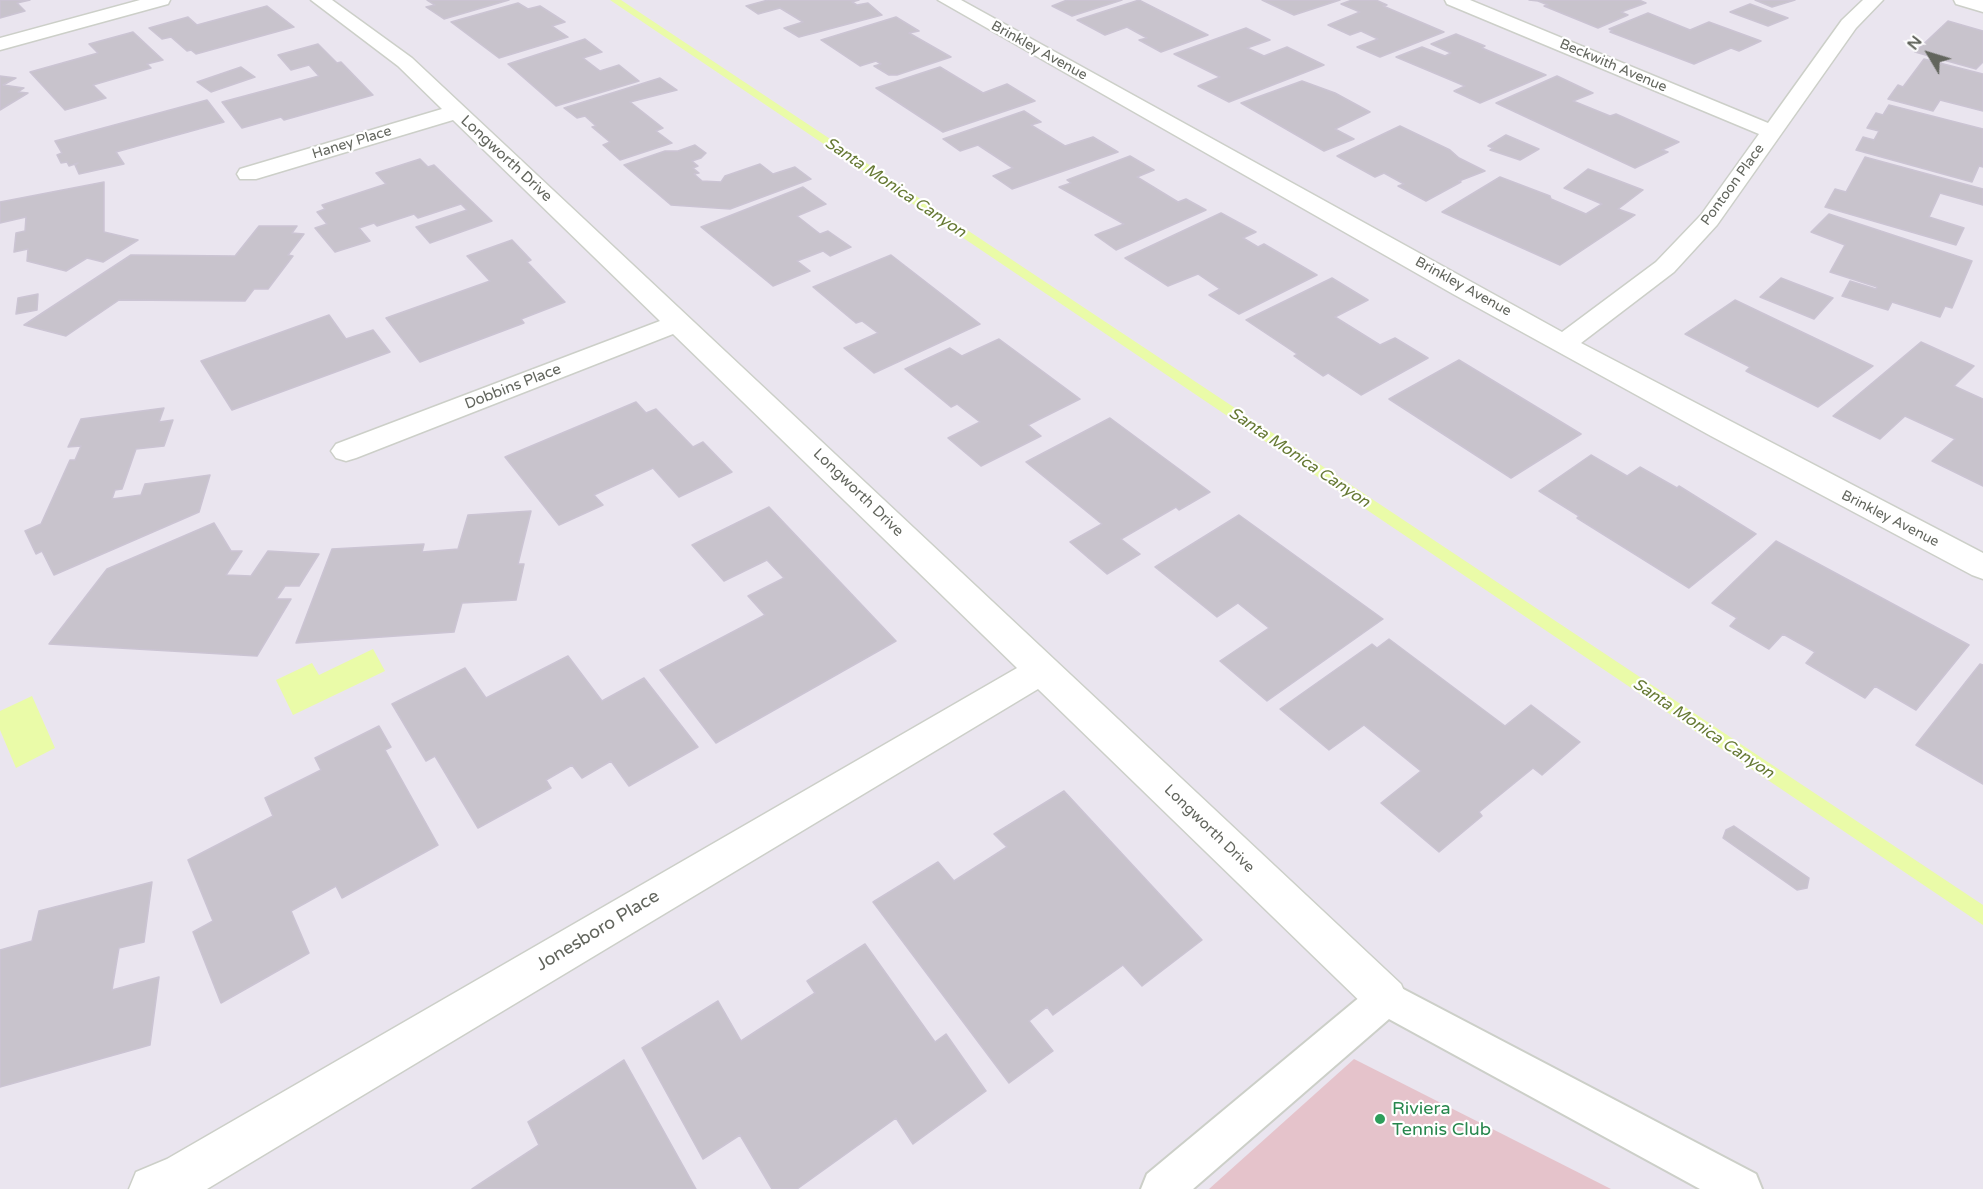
<!DOCTYPE html>
<html>
<head>
<meta charset="utf-8">
<style>
	body { margin:0 }
	#map { position:relative; width:1983px; height:1189px; overflow:hidden; background:#eae5ef; font-family:"Varela Round",sans-serif }
	canvas { display:block }
	.north { position:absolute; left:1899px; top:24px; width:60px; height:60px; -webkit-text-stroke:4px #fff; paint-order:stroke; rotate:308deg; font-size:16px; font-weight:700; line-height:24px; text-align:center; color:#62655d }
	.north::after { content:''; display:block; margin:auto; width:21px; height:27px; background:#62655d; clip-path:polygon(50% 0,100% 100%,50% 72%,0 100%) }
</style>
</head>
<body>
<div id="map">
<canvas width="1983" height="1189"></canvas>
<div class="north">N</div>
</div>
<script>
const g = document.querySelector('canvas').getContext('2d');
g.lineJoin = 'round';
function fill(path, color) { g.fillStyle = color; g.fill(path, 'evenodd'); }
function strokePath(path, color, width, dash) { g.strokeStyle = color; g.lineWidth = width; g.lineCap = dash ? 'butt' : 'round'; g.setLineDash(dash || []); g.stroke(path); }
function write(font, color, halo, rows, align = 'center') {
  g.font = font + ' "Varela Round",sans-serif'; g.lineWidth = 4.5; g.setLineDash([]); g.textBaseline = 'middle'; g.strokeStyle = halo; g.fillStyle = color; for (const [text, x, y, turn = 0] of rows) {
    g.save(); g.translate(x, y); g.rotate((+turn || 0) * Math.PI / 180); g.textAlign = isNaN(turn) ? turn : align; if (halo) g.strokeText(text, 0, 0); g.fillText(text, 0, 0); g.restore();
  }
}
fill(new Path2D(`
	M1354 1059 1611 1189H1209Z`), '#e5c3cb');
fill(new Path2D(`
	M373 649 385 671 293 715 276 680 312 663 319 675Z
	M32 696 55 748 16 768 0 730V711Z`), '#eafba8');
fill(new Path2D(`
	M610 0H621L1983 905V925Z`), '#eafba8');
const building = new Path2D(`
	M0 0H30L17 3 25 11 0 18Z
	M427 0H509L444 19 426 7 435 5Z
	M768 0H859L852 2 857 5 868 3 882 15 799 37 784 28 803 22 780 8 758 14 746 6Z
	M1067 0H1122L1072 16 1052 6Z
	M1139 0 1208 35 1161 52 1139 40 1147 38 1127 27 1105 35 1077 20Z
	M1262 0H1340L1294 15Z
	M1352 0H1376L1387 5 1383 6 1444 32 1380 57 1357 47 1378 39 1361 31 1350 35 1328 25 1360 12 1341 4Z
	M1529 0H1639L1646 3 1621 12 1628 15 1598 28 1544 6 1548 5 1538 1Z
	M1755 0H1795L1772 7Z
	M518 3 528 9 540 6 565 22 552 26 568 37 499 58 451 22Z
	M1750 4 1788 18 1768 26 1730 12Z
	M267 6 294 27 196 54 191 50 187 51 171 37 162 39 149 28 188 17 197 25Z
	M1648 13 1690 30 1709 22 1761 41 1739 51 1731 48 1694 64 1610 32 1613 31 1609 29Z
	M896 17 919 31 909 33 951 57 897 75H889L874 66 881 64 876 61 860 66 821 40Z
	M1948 21 1983 31V62L1976 69 1915 52Z
	M1246 28 1270 40 1247 48 1264 56 1287 47 1324 65 1229 102 1198 86 1220 77 1174 54Z
	M133 32 163 60 147 64 151 68 93 85 106 98 65 110 30 72 98 53 89 44Z
	M1456 34 1485 46 1482 48 1546 75 1480 103 1454 91 1465 86 1396 57 1422 47 1445 56 1451 53 1431 44Z
	M585 39 602 52 583 58 600 71 619 65 639 81 556 106 508 64Z
	M318 44 337 63 341 62 373 95 284 120 281 117 242 128 222 102 319 76 309 65 291 70 278 55Z
	M1924 59 1983 74V111L1940 100 1933 111 1888 99 1898 85 1903 87Z
	M241 67 255 77 211 92 197 82Z
	M940 67 983 93 1007 84 1035 101 943 132 876 88Z
	M0 76 16 78 3 85 24 88 18 92 28 93 0 110Z
	M1557 76 1593 93 1573 101 1610 116 1616 114 1679 142 1662 150 1668 152 1635 168 1496 103Z
	M660 78 677 90 630 102 663 128 656 131 672 143 620 160 603 145 610 142 592 127 596 126 585 116 577 118 564 108Z
	M1302 81 1335 93 1370 112 1335 129 1354 139 1324 151 1241 103Z
	M207 100 224 122 116 152 124 164 79 174 75 165 78 163 69 166 67 162 61 163 57 155 62 153 55 141Z
	M1889 105 1983 129V167L1979 166 1972 182 1856 150 1863 137 1874 140 1879 131 1867 128 1876 113 1883 115Z
	M1024 111 1041 122 1031 125 1065 146 1093 137 1118 152 1012 189 993 176 1013 168 978 145 960 151 943 139Z
	M1400 126 1450 150 1459 158 1485 171 1459 181 1461 182 1426 201 1398 186 1404 184 1384 173 1375 177 1337 156Z
	M1506 135 1539 149 1520 160 1490 150 1493 148 1488 146Z
	M695 145 706 153 701 158 692 161 698 166 693 168 699 173 694 174 702 181 721 182 725 176 760 164 773 174 795 167 811 179 730 209 671 205 624 165 665 151H678Z
	M1130 156 1154 170 1137 177 1178 202 1186 199 1206 210 1116 250 1095 235 1124 224 1059 187 1071 183 1067 180Z
	M1865 157 1983 189V205L1940 193 1929 217 1964 228 1956 245 1825 207 1835 189 1846 192Z
	M420 159 428 167 434 165 492 221 430 243 416 227 467 210 461 204 418 218 414 214 377 226 374 223 359 228 370 241 335 252 315 228 327 224 317 212 325 209 322 205 386 184 376 173Z
	M1588 169 1643 190 1618 209 1635 215 1560 265 1442 212 1500 177 1550 196 1551 199 1586 214 1602 204 1564 188Z
	M104 182V232L138 240 103 262 87 258 66 271 27 261 28 249 14 252 16 233 25 231 26 217 0 223V202Z
	M803 187 826 204 797 216 820 234 828 231 851 247 830 256 823 251 797 261 810 271 773 286 701 227Z
	M1221 213 1256 232 1243 238 1258 247 1264 244 1317 275 1239 314 1209 295 1220 289 1198 274 1168 286 1125 258Z
	M1829 214 1972 261 1952 308 1945 306 1940 317 1892 302 1888 310 1842 296 1850 281 1876 289 1877 287 1830 272 1845 245 1811 232Z
	M259 226H297L292 233 304 234 288 255 293 256 268 289H254L245 301 119 300 66 336 24 325 131 255 235 256Z
	M512 240 531 260 527 262 565 302 521 319 524 323 420 362 386 318 490 281 467 256Z
	M891 255 980 324 874 373 844 348 878 333 862 321 856 323 813 287Z
	M1332 278 1368 300 1335 317 1380 345 1395 338 1428 358 1361 395 1328 373 1323 376 1294 356 1297 354 1246 320Z
	M1781 278 1833 298 1814 319 1760 297Z
	M38 294 37 310 16 314 18 298Z
	M1735 300 1873 366 1818 407 1746 371 1750 367 1685 334Z
	M329 315 346 339 373 330 390 352 232 410 201 361Z
	M999 339 1080 399 1028 425 1041 436 981 466 948 438 980 422 957 404 951 407 905 369 950 348 962 356Z
	M1921 342 1974 366 1954 386 1983 399V486L1932 461 1955 439 1905 416 1880 439 1833 416Z
	M1459 360 1581 434 1511 478 1389 399Z
	M636 402 646 413 656 409 693 447 703 442 732 472 679 497 653 468 594 495 603 505 559 525 505 457Z
	M164 408 159 422 173 420 164 446 136 449 122 489 115 490 112 499 141 495 145 484 210 475 199 512 54 575 42 551 36 554 25 531 41 524 70 460H75L81 446 68 447 81 419Z
	M1110 418 1210 492 1179 510 1176 507 1121 539 1140 554 1107 574 1070 542 1102 524 1026 462Z
	M1591 455 1627 476 1640 467 1677 488 1679 486 1756 534 1689 588 1577 518 1579 516 1539 491Z
	M769 507 896 641 716 743 660 670 765 615 748 596 784 578 767 560 724 581 692 545Z
	M531 511 518 564H524L516 600 462 603 454 632 296 643 332 549 424 544 422 552 458 549 468 515Z
	M1239 515 1383 619 1267 701 1220 661 1269 628 1238 603 1217 617 1155 567Z
	M214 523 231 551H242L226 575 251 576 268 551 319 554 299 586H285L276 599H291L257 656 49 644 107 569Z
	M1776 541 1969 645 1916 710 1875 686 1865 698 1806 663 1815 652 1783 634 1769 649 1730 626 1737 618 1712 603Z
	M1389 639 1505 726 1531 705 1580 742 1542 775 1533 768 1479 812 1482 816 1439 852 1381 803 1421 771 1364 725 1329 750 1280 709 1372 644 1377 648Z
	M568 656 602 701 644 678 698 747 629 786 611 761 582 778 572 765 546 780 551 788 478 828 435 756 426 761 392 704 465 668 486 698Z
	M1980 664 1983 665V784L1916 745Z
	M379 726 391 747 385 750 438 845 342 898 336 886 291 911 309 953 221 1003 193 932 213 921 188 860 273 816 265 798 321 770 315 758Z
	M1064 791 1202 940 1142 986 1123 965 1053 1015 1047 1007 1029 1021 1053 1051 1009 1083 873 902 938 862 954 881 1007 847 994 834Z
	M1734 826 1809 878 1807 888 1797 890 1723 838 1726 830Z
	M152 882 144 942 119 948 112 990 159 977 150 1045 0 1087V950L32 941 39 911Z
	M865 944 935 1042 946 1034 986 1091 913 1144 896 1118 797 1189H772L740 1135 703 1159 642 1048 718 1001 741 1041 815 993 807 981Z
	M624 1060 696 1189H472L539 1145 528 1122Z`);
fill(building, '#c8c3cc');
strokePath(building, '#cbc4d3', 1.5);
const service = new Path2D(`
	M1386 980 1756 1174 1762 1189H1700L1389 1019 1193 1189H1141L1147 1174 1373 986Z`);
const minor = new Path2D(`
	M140 0H170L168 4 0 50V38Z
	M311 0H332L412 58 1401 984 1407 998 1401 1012 1386 1018 1371 1012 1038 689 207 1189H129L136 1172 167 1159 1017 668 673 334 356 458 346 461 336 458 331 451 336 444 660 321 453 120 256 179H240L237 174 240 169 442 109 398 66Z
	M938 0H961L1562 332 1656 262 1701 215 1759 134 1447 4 1445 0H1470L1768 123 1842 20 1863 0H1883L1856 28 1717 225 1674 272 1581 343 1983 553V579L1972 575 1711 436 1453 294Z`);
const tertiary = new Path2D(`
	M1954 0H1983V12L1956 4Z`);
strokePath(service, '#cccfc8', 4);
strokePath(minor, '#cccfc8', 3);
strokePath(tertiary, '#cccfc8', 3);
fill(service, '#fff');
fill(minor, '#fff');
fill(tertiary, '#fff');
for (const [x, y, r, color] of [
	[1380,1119,6,"#2e9e5b"]
]) { const dot = new Path2D(); dot.arc(x, y, r, 0, 2 * Math.PI); g.fillStyle = color; g.fill(dot); strokePath(dot, '#fff', 2); }
write('14px', '#62655d', '#fff', [
	["Brinkley Avenue",1039,51,29],
	["Beckwith Avenue",1613,66,23],
	["Haney Place",352,143,-17],
	["Pontoon Place",1733,185,-54],
	["Brinkley Avenue",1463,287,29],
	["Brinkley Avenue",1890,519,27]
]);
write('15px', '#62655d', '#fff', [
	["Longworth Drive",506,159,43],
	["Dobbins Place",513,387,-21],
	["Longworth Drive",858,493,44],
	["Longworth Drive",1209,829,44]
]);
write('italic 16px', '#667934', '#fff', [
	["Santa Monica Canyon",895,188,34],
	["Santa Monica Canyon",1299,458,34],
	["Santa Monica Canyon",1703,729,34]
]);
write('18px', '#62655d', '#fff', [
	["Jonesboro Place",598,931,-31]
]);
write('18px', '#27864d', '#fff', [
	["Riviera",1392,1109],
	["Tennis Club",1392,1130]
], 'left');
</script>
</body>
</html>
